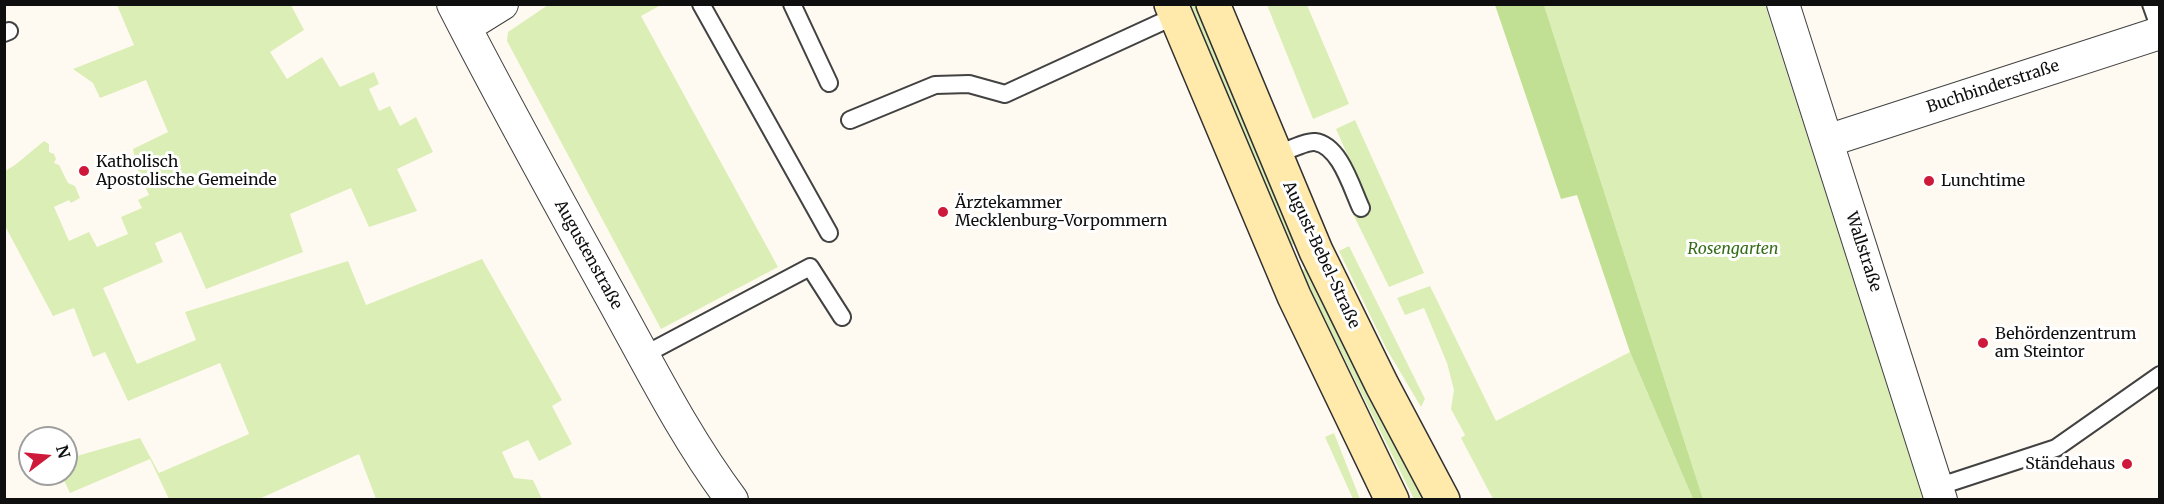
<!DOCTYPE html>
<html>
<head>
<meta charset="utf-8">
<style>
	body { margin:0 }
	#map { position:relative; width:2164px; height:504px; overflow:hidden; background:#fffaf1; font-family:Merriweather,serif }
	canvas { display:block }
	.frame { position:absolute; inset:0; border:6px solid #0f0f0f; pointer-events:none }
	.north { position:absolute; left:18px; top:426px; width:60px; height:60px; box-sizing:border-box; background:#fff; border:2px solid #9f9f9f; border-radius:50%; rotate:74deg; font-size:16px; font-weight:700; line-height:24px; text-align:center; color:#0f0f0f }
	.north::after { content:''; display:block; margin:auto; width:21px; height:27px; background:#ce193b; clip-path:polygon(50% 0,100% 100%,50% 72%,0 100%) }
</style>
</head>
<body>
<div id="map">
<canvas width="2164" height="504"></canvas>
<div class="frame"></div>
<div class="north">N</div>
</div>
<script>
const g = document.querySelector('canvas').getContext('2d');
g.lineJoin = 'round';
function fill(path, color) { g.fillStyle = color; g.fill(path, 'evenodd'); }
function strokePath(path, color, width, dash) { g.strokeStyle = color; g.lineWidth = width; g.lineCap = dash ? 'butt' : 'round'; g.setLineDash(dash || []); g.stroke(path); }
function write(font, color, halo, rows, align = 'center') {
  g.font = font + ' Merriweather,serif'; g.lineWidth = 6; g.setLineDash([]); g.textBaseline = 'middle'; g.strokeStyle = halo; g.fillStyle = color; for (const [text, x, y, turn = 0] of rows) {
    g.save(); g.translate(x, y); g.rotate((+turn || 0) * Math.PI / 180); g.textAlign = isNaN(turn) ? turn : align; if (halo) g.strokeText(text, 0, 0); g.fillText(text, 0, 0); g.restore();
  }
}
fill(new Path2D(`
	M117 5H291L304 30 270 52 287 79 322 57 340 87 374 72 379 84 369 89 379 111 390 106 400 126 416 117 433 152 397 169 417 211 369 227 351 188 290 214 303 252 206 289 181 232 155 243 163 262 103 288 137 364 196 340 185 312 348 261 366 305 482 259 562 400 552 406 572 444 539 461 528 440 502 452 514 478 533 480 542 499 465 500 464 498 460 500 376 499 359 454 259 499H169L150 459 70 493 61 474H66V459L140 438 159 473 249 434 220 363 128 401 105 352 93 357 74 308 53 316 5 226V171L15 165 44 141 49 144V152L54 154 56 159 54 163 59 165 68 183 75 186 80 198 71 203 69 200 54 207 69 241 89 232 97 247 128 234 121 217 142 208 138 200 149 195 137 169 133 149 168 132 146 80 100 98 93 83 73 69 134 45Z
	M548 5H661L641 16 778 267 661 329 507 41 508 32Z
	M1184 5H1200L1299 241 1286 248Z
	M1267 5H1307L1349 104 1313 119Z
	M1544 5H1765L1924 499H1703Z
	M1355 120 1424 273 1389 287 1353 214 1370 206 1336 129Z
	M1349 246 1425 399 1421 407 1386 348 1339 251Z
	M1316 263 1433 499H1414L1301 271Z
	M1430 286 1496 421 1630 352 1693 499H1493L1461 438 1465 435 1451 409 1454 390 1447 363 1424 308 1405 315 1397 298Z
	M1334 433 1360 499H1353L1325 437Z`), '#dbeeb6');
fill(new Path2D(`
	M1495 5H1544L1703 499H1693L1630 352 1577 195 1561 199Z`), '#c1e094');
const service = new Path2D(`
	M701 4 829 233
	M792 4 829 83
	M2151 4 2160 29
	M4 33 9 31
	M850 120 935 85 969 84 1005 94 1175 16
	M1275 155C1285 152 1306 141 1315 142 1340 145 1352 189 1361 208
	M644 355 810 267 842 317
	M1937 487 2056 448 2160 375`);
const minor = new Path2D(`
	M453 4C503 102 556 197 609 293 648 363 684 436 732 500
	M1783 4 1941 500
	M465 27 502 4
	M1827 141 2160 33`);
const secondary = new Path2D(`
	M1171 4 1294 296 1392 500
	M1213 4 1316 251 1382 385 1443 500`);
strokePath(service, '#424242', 20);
strokePath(minor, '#424242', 34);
strokePath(secondary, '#313131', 36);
strokePath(service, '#fff', 16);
strokePath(minor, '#fff', 32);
strokePath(secondary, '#ffeaac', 33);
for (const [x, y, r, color] of [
	[84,171,6,"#ce193b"],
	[1929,181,6,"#ce193b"],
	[943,212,6,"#ce193b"],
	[1983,343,6,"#ce193b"],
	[2127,464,6,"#ce193b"]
]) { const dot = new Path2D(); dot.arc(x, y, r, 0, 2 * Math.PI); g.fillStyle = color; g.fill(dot); strokePath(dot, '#fff', 2); }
write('16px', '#0f0f0f', '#fff', [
	["Buchbinderstraße",1993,87,-18],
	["Wallstraße",1863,252,72],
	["Augustenstraße",588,255,61],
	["August-Bebel-Straße",1321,255,65]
]);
write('16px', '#0f0f0f', '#fff', [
	["Katholisch",96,162],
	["Apostolische Gemeinde",96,180],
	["Lunchtime",1941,181],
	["Ärztekammer",955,203],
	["Mecklenburg-Vorpommern",955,221],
	["Behördenzentrum",1995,334],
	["am Steintor",1995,352],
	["Ständehaus",2115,464,"right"]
], 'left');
write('italic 16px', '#366e18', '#fff', [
	["Rosengarten",1733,249]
]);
</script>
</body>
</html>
